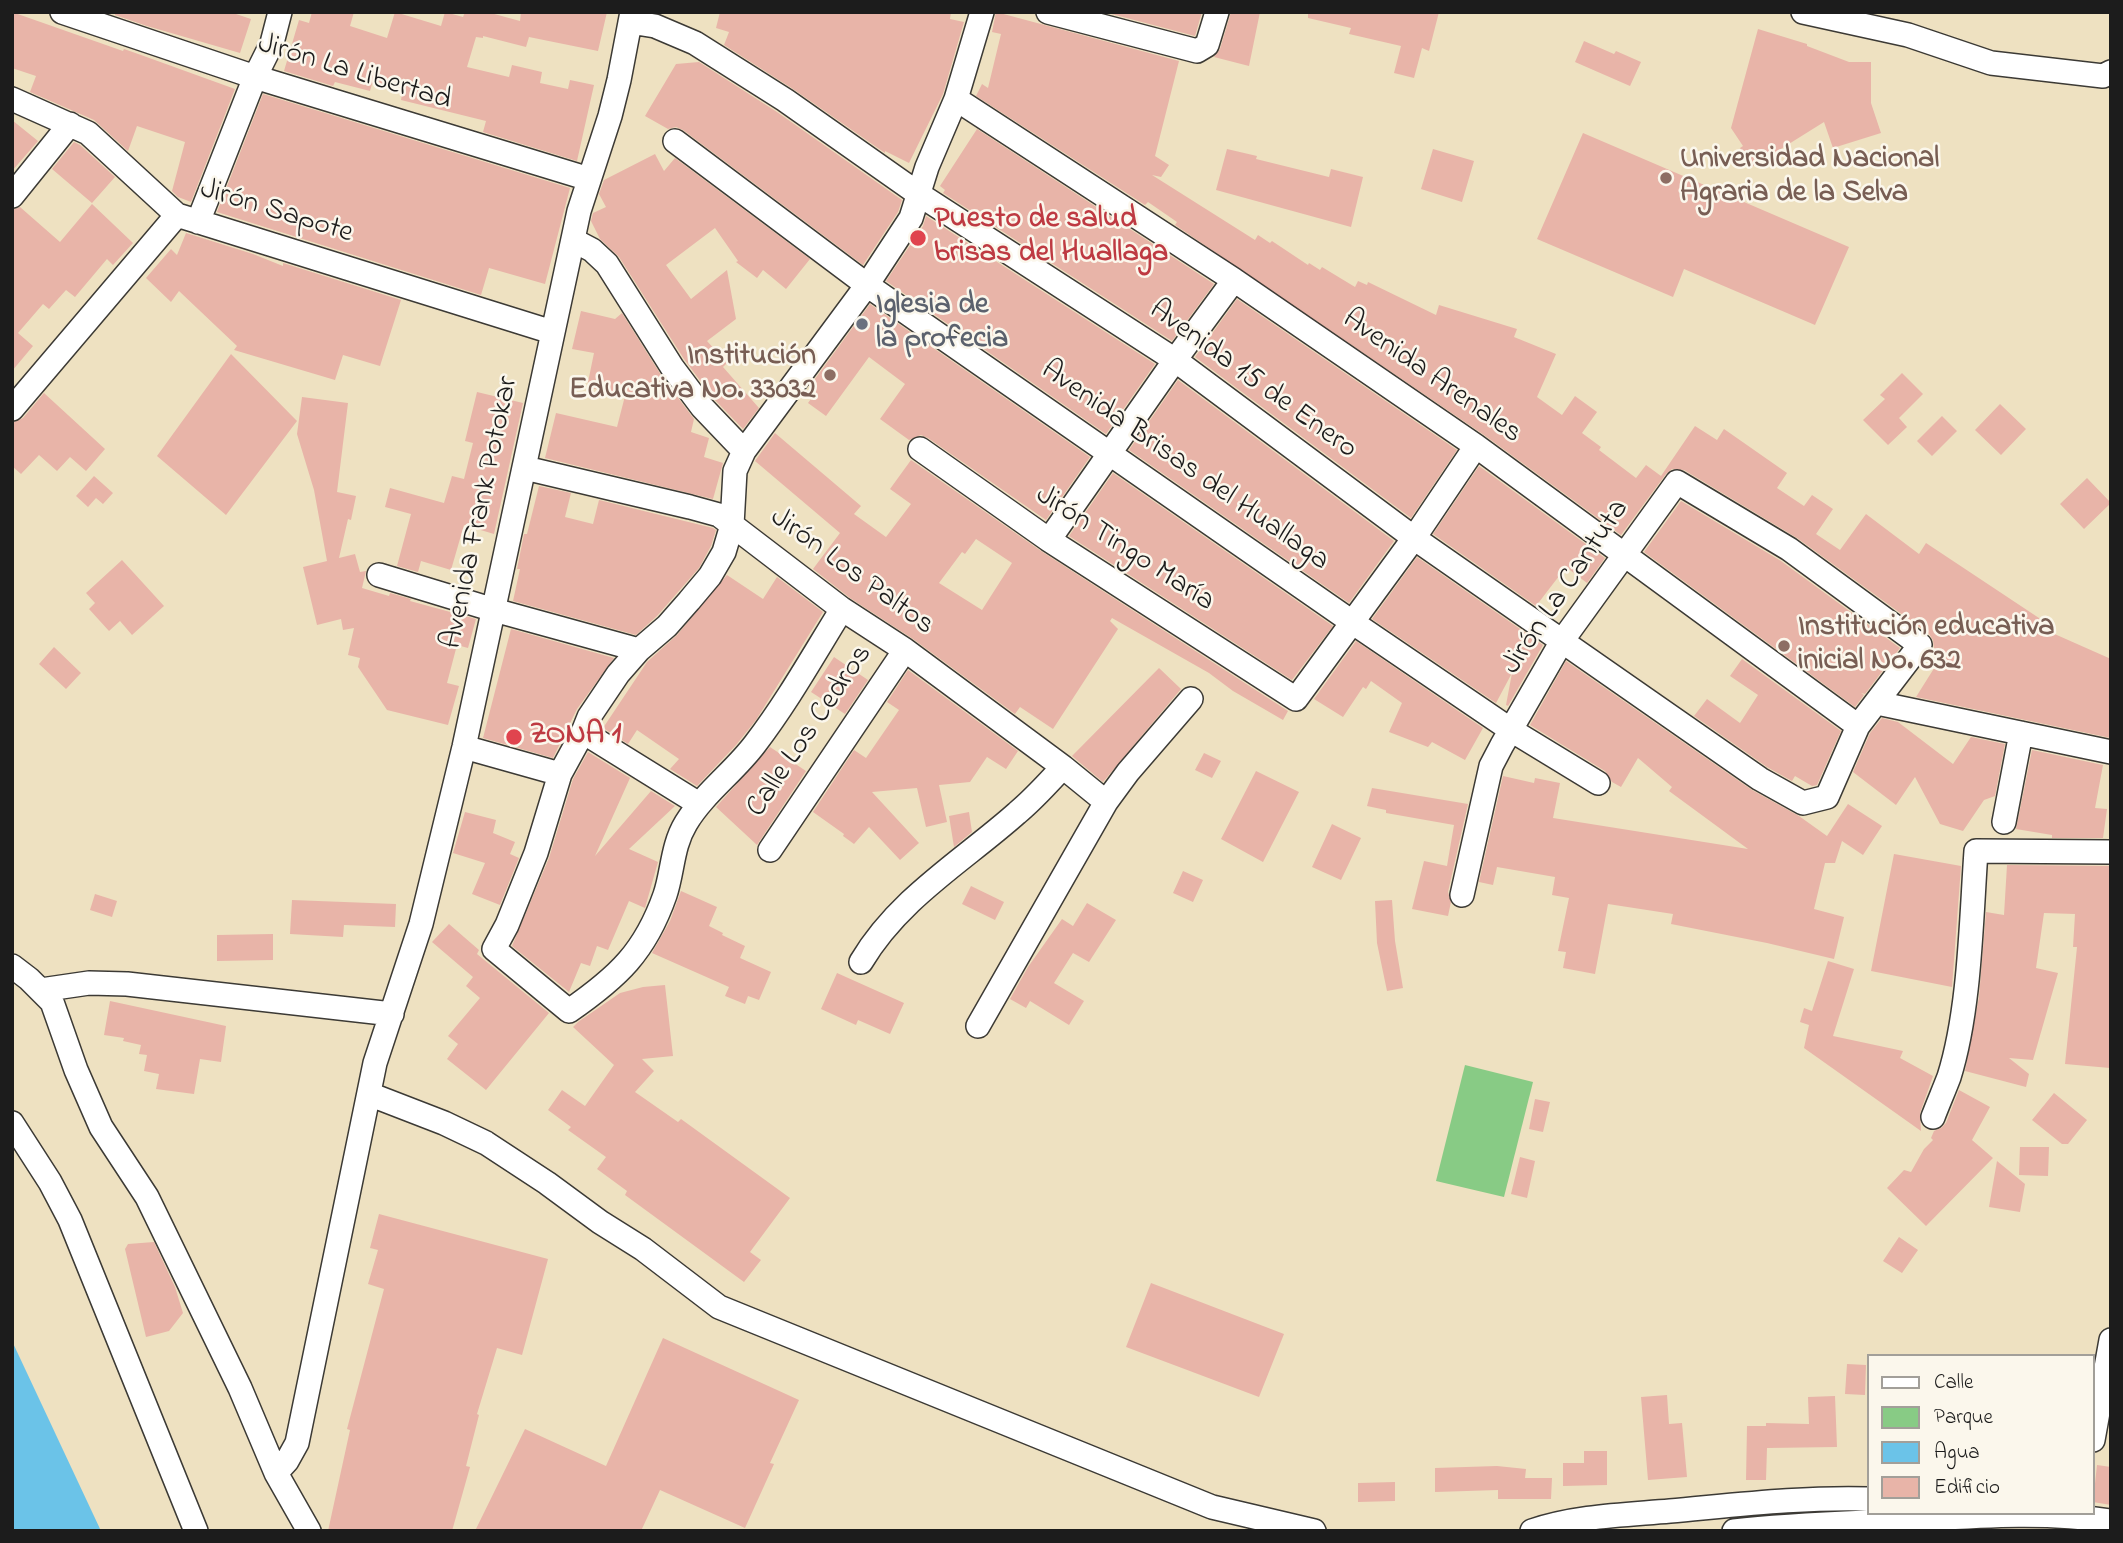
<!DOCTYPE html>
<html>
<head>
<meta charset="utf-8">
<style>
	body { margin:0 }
	#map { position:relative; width:2123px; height:1543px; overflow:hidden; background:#eee1c1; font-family:"Indie Flower",sans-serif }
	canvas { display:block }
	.frame { position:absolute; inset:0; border:14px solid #1c1c1c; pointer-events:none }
	.legend { position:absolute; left:1867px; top:1354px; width:228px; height:161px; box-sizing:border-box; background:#fbf7ec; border:2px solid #a29f99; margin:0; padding:9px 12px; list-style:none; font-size:21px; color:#1c1c1c }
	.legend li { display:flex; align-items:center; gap:14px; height:35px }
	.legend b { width:35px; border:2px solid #a29f99 }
</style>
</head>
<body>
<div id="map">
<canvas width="2123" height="1543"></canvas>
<div class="frame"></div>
<ul class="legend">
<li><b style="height:9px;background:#fff"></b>Calle</li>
<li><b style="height:19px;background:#88cb85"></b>Parque</li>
<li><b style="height:19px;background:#6bc3e8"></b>Agua</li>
<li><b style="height:19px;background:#e8b4a8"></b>Edificio</li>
</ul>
</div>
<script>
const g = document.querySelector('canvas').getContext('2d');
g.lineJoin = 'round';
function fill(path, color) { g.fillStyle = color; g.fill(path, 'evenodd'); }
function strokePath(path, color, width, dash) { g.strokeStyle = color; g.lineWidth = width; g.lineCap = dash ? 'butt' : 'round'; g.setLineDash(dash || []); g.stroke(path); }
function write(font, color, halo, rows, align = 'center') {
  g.font = font + ' "Indie Flower",sans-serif'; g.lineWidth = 5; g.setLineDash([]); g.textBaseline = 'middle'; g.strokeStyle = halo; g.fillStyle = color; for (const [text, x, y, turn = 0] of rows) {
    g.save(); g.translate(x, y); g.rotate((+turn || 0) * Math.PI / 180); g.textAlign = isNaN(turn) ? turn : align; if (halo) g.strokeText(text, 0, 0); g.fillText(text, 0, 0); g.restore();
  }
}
fill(new Path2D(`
	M1465 1065 1533 1082 1504 1197 1436 1181Z`), '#88cb85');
fill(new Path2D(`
	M12 1341 101 1531H12Z`), '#6bc3e8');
fill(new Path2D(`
	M12 12 123 51 124 49 141 55 235 89 191 202 178 197 172 191 185 142 137 126 128 151 94 120 30 92 36 76 12 68Z
	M115 12H230L251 19 240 53 147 26 115 15Z
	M312 12H354L350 26 387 38 395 12 441 26 445 12 463 17 465 12H487L520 21 521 12H607L598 51 529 37 526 47 483 36V38L476 37 467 67 509 77 512 65 542 72 540 83 568 89 570 80 594 85 577 161 483 132 486 121 401 100 402 94 372 84 370 91 335 82 333 86 284 71 299 20 309 23Z
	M720 12H951L950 19 964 22 943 94 909 163 885 151V153L793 89 724 45 729 32 716 28Z
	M996 12 1179 61 1155 156 1169 165 1161 177 1152 175 1255 240 1258 235 1270 243 1272 241 1308 265 1309 263 1320 270 1322 267 1355 287 1358 281 1367 285 1368 282 1436 315 1439 305 1517 329 1514 337 1556 354 1537 397 1562 415 1575 396 1597 412 1582 433 1601 447 1599 450 1636 478 1646 465 1661 476 1695 426 1717 440 1724 429 1787 473 1777 488 1804 506 1812 495 1833 509 1816 534 1840 550 1866 514 1919 554 1926 543 2045 622 2041 628 2111 659V738L1916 697 1943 654 1934 648 1933 640 1929 634 1797 538 1684 470 1672 469 1666 474 1621 535 1484 435 1175 225 1177 222 1148 202 1145 205 976 96 982 84 988 88 1001 34 992 32Z
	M1104 12H1202L1195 36Z
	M1231 12H1260L1249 66 1214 57 1220 49Z
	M1308 12H1439L1429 51 1422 48 1414 78 1394 73 1401 46 1349 34 1351 28 1308 18Z
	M1758 29 1807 44V46L1849 62H1871V103L1881 133 1833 148 1824 122 1752 167 1740 148 1743 146 1731 128Z
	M1584 41 1614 54 1616 51 1641 62 1630 86 1575 62Z
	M699 62 777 112 902 200 898 212 863 265 683 130 676 127 668 129 645 116 676 64Z
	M263 94 570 188 545 284 489 268 481 295 217 212Z
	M12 120 38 141 12 171Z
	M977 129 1214 284 1172 341 943 193 945 190 940 186Z
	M1583 133 1849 247 1815 325 1684 269 1673 297 1537 239Z
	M74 142 80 145 115 177 92 203 52 169Z
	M1227 149 1257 156 1256 159 1329 177 1331 169 1363 177 1351 227 1216 190Z
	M1433 149 1474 161 1462 202 1421 189Z
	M655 154 664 171 675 158 810 259 786 289 763 270 757 278 736 262 738 261 715 228 666 265 691 299 727 270 736 319 707 341 727 363 723 367 759 408 743 429 713 398 684 359 619 257 600 239 591 221 593 213 606 207 599 194 604 180Z
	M92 204 133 243 113 265 107 259 75 297 66 290 49 309 43 304 18 333 33 346 12 371V210L20 207 60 242Z
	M926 216 1155 364 1106 434 886 281 923 226Z
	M186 233 253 254 283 266V263L401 300 380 366 343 355 335 380 234 350 237 346 179 291 171 302 146 278 171 249 177 255Z
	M1237 299 1457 450 1411 518 1195 357Z
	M870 304 1090 457 1046 520 928 438 921 435 909 440 880 419 905 384 869 357 826 416 808 403 816 392 809 387Z
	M581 311 615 319 622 313 661 375 694 419 691 432 709 438 704 457 723 463 713 499 545 458 556 413 617 427 625 396 587 387 594 353 572 349Z
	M231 354 297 421 226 515 157 456Z
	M1902 373 1923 394 1899 418 1907 427 1888 445 1863 420 1885 399 1880 395Z
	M1178 380 1394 541 1349 603 1129 450Z
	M477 392 523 403 494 534 464 525 451 570 421 561 418 572 397 566 411 514 385 507 390 488 444 503 452 476 464 479 473 443 465 441Z
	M44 393 105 449 86 471 70 457 57 471 39 455 21 474 12 466V423L23 418Z
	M302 397 348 403 337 492 356 496 351 520 348 519 339 558 355 554 360 572 366 571 362 588 389 596 390 593 411 599 410 601 476 619 468 648 457 645 447 683 459 686 448 725 387 710 358 667 360 658 348 655 354 628 343 630 341 619 317 625 303 567 327 561 314 490 297 434Z
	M2000 404 2026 429 2001 455 1975 430Z
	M1942 416 1957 431 1932 456 1917 441Z
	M775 433 861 506 854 514 886 537 911 504 890 489 911 460 1041 551 1288 711 1283 720 1233 691 1209 673 1112 618 1110 621 1118 629 1053 729 1020 707 1015 714 913 639 850 598 813 569 840 533 755 461ZM976 539 1012 563 982 610 939 583 962 552 965 554Z
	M1479 466 1605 558 1587 583 1566 567 1536 606 1433 534Z
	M1113 473 1333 626 1292 680 1069 536Z
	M94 476 113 493 103 504 96 498 88 507 76 496Z
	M2087 478 2111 503 2084 529 2060 504Z
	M539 486 571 493 565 517 593 524 599 500 713 528 716 530 711 546 699 568 657 616 636 635 513 601 520 569H517L524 534H527Z
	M1681 501 1781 561 1900 648 1865 694 1861 693 1864 695 1855 707 1644 552Z
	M1417 557 1543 645 1508 706 1506 705 1512 673 1496 703 1372 619Z
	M122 560 164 606 132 635 120 621 109 631 89 609 95 603 86 593Z
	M727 575 763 599 777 577 823 612 756 720 736 745 697 786 670 769 679 759 637 730 628 744 603 728 647 662 677 635Z
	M511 629 614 658 577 709 553 758 483 738Z
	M1356 641 1483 728 1465 760 1432 742 1428 747 1389 732 1402 703 1371 681 1366 689 1363 687 1343 717 1314 699Z
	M54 647 81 673 66 689 39 664Z
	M834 657 868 680 845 714 811 692Z
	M1742 659 1841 731 1817 785 1812 786 1795 776 1792 781 1767 767 1694 716 1707 699 1740 723 1758 695 1730 676Z
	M1566 661 1752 790 1799 816 1827 836 1848 804 1882 826 1863 855 1842 841 1835 863H1825L1814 909 1844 917 1834 959 1767 943 1671 924 1673 914 1608 904 1595 974 1563 968 1566 952 1558 951 1569 898 1552 895 1555 877 1497 867 1493 885 1479 882 1503 776 1534 783 1535 778 1560 783 1553 818 1748 849 1669 791 1672 787 1638 758 1621 787 1612 782 1605 771 1530 725Z
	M1159 668 1181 689 1103 782 1072 756Z
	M908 670 1018 751 1006 769 987 757 970 782 939 785 947 822 926 827 917 788 872 792 919 843 900 860 869 827 854 844 843 836 844 834 813 812 854 750 866 758 899 710 887 702Z
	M1882 718 1898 722 1953 764 1971 737 2005 744 1995 796 1984 800 1963 831 1940 824 1915 777 1896 805 1853 772 1870 733Z
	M770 747 806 771 757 845 716 807Z
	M2032 750 2103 765 2095 808 2107 809 2103 838H2052V835L2016 829Z
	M588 752 630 778 595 856 651 791 675 806 629 849 658 862 645 908 629 901 608 950 597 946 590 966 581 963 569 992 512 946 549 858 573 779Z
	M1204 753 1221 761 1212 778 1195 770Z
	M1256 771 1299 792 1263 862 1221 839Z
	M1372 788 1468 804 1448 892 1451 902 1448 916 1412 909 1424 861 1447 866 1454 825 1386 813V810L1367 806Z
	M465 812 496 820 493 833 515 842 510 854 519 858 500 905 472 894 485 863 453 853Z
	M969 812 972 832 954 847 949 816Z
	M1332 824 1361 838 1341 880 1312 867Z
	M1894 854 1961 866 1952 987 1871 971Z
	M2007 865 2111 866 2110 1068 2065 1064 2077 947H2073L2075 914 2044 913 2036 968 2058 973 2033 1060 2009 1058 2029 1074 2026 1087 1965 1071 1979 997 1986 912 2004 915Z
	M1183 871 1203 880 1193 902 1173 893Z
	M971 886 1004 902 995 920 962 904Z
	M681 891 717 907 709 926 723 933 722 935 745 946 740 958 771 972 759 1000 748 996 745 1004 725 996 729 987 652 953 670 921Z
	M95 894 117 901 112 917 90 910Z
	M292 900 396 904 395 927 344 925 343 937 290 934Z
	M1392 900 1395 941 1403 988 1387 991 1377 943 1375 901Z
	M1087 903 1116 920 1089 962 1073 953 1054 983 1084 1001 1069 1025 1030 1001 1026 1008 1010 999 1028 967 1062 919 1073 926Z
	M449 924 479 950 477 954 549 1013 486 1090 447 1059 458 1044 448 1036 480 998 466 986 473 977 432 942Z
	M273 934V960L217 961V935Z
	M1828 961 1854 969 1833 1036 1903 1051 1900 1058 1933 1076 1920 1113 1921 1131 1804 1048 1809 1025 1800 1022 1804 1008 1812 1011Z
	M837 973 904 1003 890 1034 858 1020 856 1025 821 1009Z
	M665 985 673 1056 642 1059 654 1071 635 1092 678 1122 681 1119 790 1198 750 1252 761 1260 744 1282 625 1195 627 1191 597 1169 606 1157 568 1130 571 1127 548 1110 562 1090 585 1106 614 1065 573 1027 578 1022 620 993 643 987Z
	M110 1001 226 1026 221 1062 200 1059 194 1094 156 1089 159 1074 144 1071 147 1055 139 1054 141 1045 123 1041 124 1038 104 1035Z
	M1959 1090 1990 1107 1972 1140 1993 1158 1926 1226 1887 1188 1904 1170 1911 1172 1924 1149 1933 1140 1931 1138 1934 1131 1941 1128 1946 1123Z
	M2054 1093 2087 1120 2068 1144H2062L2032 1120Z
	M1535 1099 1550 1102 1543 1132 1529 1129Z
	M2020 1147H2049L2048 1176 2019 1175Z
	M1520 1157 1535 1161 1527 1198 1511 1194Z
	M1997 1161 2025 1184 2020 1212 1989 1207Z
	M379 1214 548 1259 522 1355 497 1348 477 1414 479 1415 466 1466 470 1467 452 1531H328L350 1430 347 1429 384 1289 368 1284 378 1250 370 1248Z
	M1899 1237 1918 1250 1902 1273 1883 1261Z
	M154 1242 175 1287 183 1313 169 1331 146 1337 125 1249 128 1244Z
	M1151 1283 1284 1334 1259 1397 1126 1347Z
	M663 1338 799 1400 770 1463 774 1464 745 1528 660 1490 641 1531H475L525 1429 606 1466Z
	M1847 1364 1866 1365 1865 1395 1845 1394Z
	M1667 1395 1669 1424 1682 1423 1687 1477 1648 1480 1641 1397Z
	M1835 1396 1837 1447 1767 1448 1766 1480H1746L1747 1426H1766V1423L1809 1424 1808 1397Z
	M1584 1451H1607V1485L1563 1486V1463H1584Z
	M2097 1465 2111 1467V1505L2093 1502Z
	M1497 1466 1526 1469 1525 1478H1552L1551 1499H1498V1490L1435 1492V1468Z
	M1395 1482V1501L1358 1502V1483Z`), '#e8b4a8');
const minor = new Path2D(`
	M62 12 255 77 589 179
	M1048 12 1197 51 1207 45 1217 12
	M1803 12 1908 35 1991 63 2103 76 2111 72
	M630 22 655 26 695 43 785 100 920 195 1175 360 1414 538 1760 779 1803 803 1827 797 1858 726 1920 645 1789 549 1677 482 1562 641 1502 745 1491 766 1462 895
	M12 99 88 133 177 215 552 332
	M956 99 1234 280 1476 446 1858 726
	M675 141 867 285 1352 622 1511 730 1598 783
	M12 196 70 124
	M198 222 255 77 272 43 280 12
	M573 240 592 250 607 264 672 367 702 407 744 451
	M12 409 177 215
	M920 449 1049 540 1296 699 1414 538 1476 446
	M525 468 690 507 719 515 842 609 905 650 1063 767 1106 802
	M1049 540 1175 360 1234 280
	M379 575 494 610 639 650
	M842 609C814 654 788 701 755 744 734 772 704 793 686 823 672 846 673 871 665 895 645 952 618 977 569 1011L494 949 507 925 536 853 560 774 583 732 589 717 618 674 639 650 667 626 689 601 710 576 724 552 732 525 735 471 744 451 867 285 911 218 927 167 956 99 982 12
	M1877 703 2111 752
	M583 732 699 804
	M464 747 560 774
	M2004 822 2021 733
	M770 850 905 650
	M861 962C899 898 963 861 1017 813 1034 799 1048 783 1063 767
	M12 966 29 979 52 1002 76 1070 101 1127 147 1197 240 1388 276 1473 309 1531
	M41 990 89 983 127 984 392 1014
	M978 1026 1106 802 1128 772 1191 699
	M369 1094 444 1123 486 1143 547 1183 600 1222 643 1249 719 1307 1212 1507 1314 1531
	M1933 1117C1938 1104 1944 1090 1949 1077 1970 1010 1971 922 1976 851L2111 852
	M12 1123 50 1182 70 1220 196 1531
	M2093 1440 2111 1340
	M276 1473 287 1461 297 1443 375 1063 421 924 464 747 579 211 610 116 619 80 632 12
	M1532 1531C1576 1516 1624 1515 1670 1511 1737 1505 1803 1497 1869 1499
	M1734 1531C1793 1524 1853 1523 1912 1520 1979 1516 2044 1511 2111 1521`);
strokePath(minor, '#3c3a35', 26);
strokePath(minor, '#fff', 23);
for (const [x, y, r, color] of [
	[1666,178,7,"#8d6e63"],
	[918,238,9,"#e0444e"],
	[862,324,7,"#6b7280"],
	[830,375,7,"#8d6e63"],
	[1784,646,7,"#8d6e63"],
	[514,737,9,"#e0444e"]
]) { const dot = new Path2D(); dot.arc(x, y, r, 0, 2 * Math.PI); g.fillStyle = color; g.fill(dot); strokePath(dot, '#fbf7ec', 2.5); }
write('30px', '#1c1c1c', '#fbf7ec', [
	["Jirón La Libertad",354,74,17],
	["Jirón Sapote",276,213,17],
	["Avenida Arenales",1431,378,35],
	["Avenida 15 de Enero",1252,381,36],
	["Avenida Brisas del Huallaga",1184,467,35],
	["Avenida Frank Potokar",482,513,-78],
	["Jirón Tingo María",1124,550,33],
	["Jirón Los Paltos",851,573,36],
	["Jirón La Cantuta",1567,588,-56],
	["Calle Los Cedros",811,732,-56]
]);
write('bold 30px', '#785e54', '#fbf7ec', [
	["Universidad Nacional",1680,161],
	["Agraria de la Selva",1680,195],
	["Institución",816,358,"right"],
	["Educativa No. 33032",816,392,"right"],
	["Institución educativa",1798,629],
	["inicial No. 632",1798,663]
], 'left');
write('bold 30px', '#be3a42', '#fbf7ec', [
	["Puesto de salud",934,221],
	["brisas del Huallaga",934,255],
	["ZONA 1",530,737]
], 'left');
write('bold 30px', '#5b616d', '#fbf7ec', [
	["Iglesia de",876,307],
	["la profecia",876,341]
], 'left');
</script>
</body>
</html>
